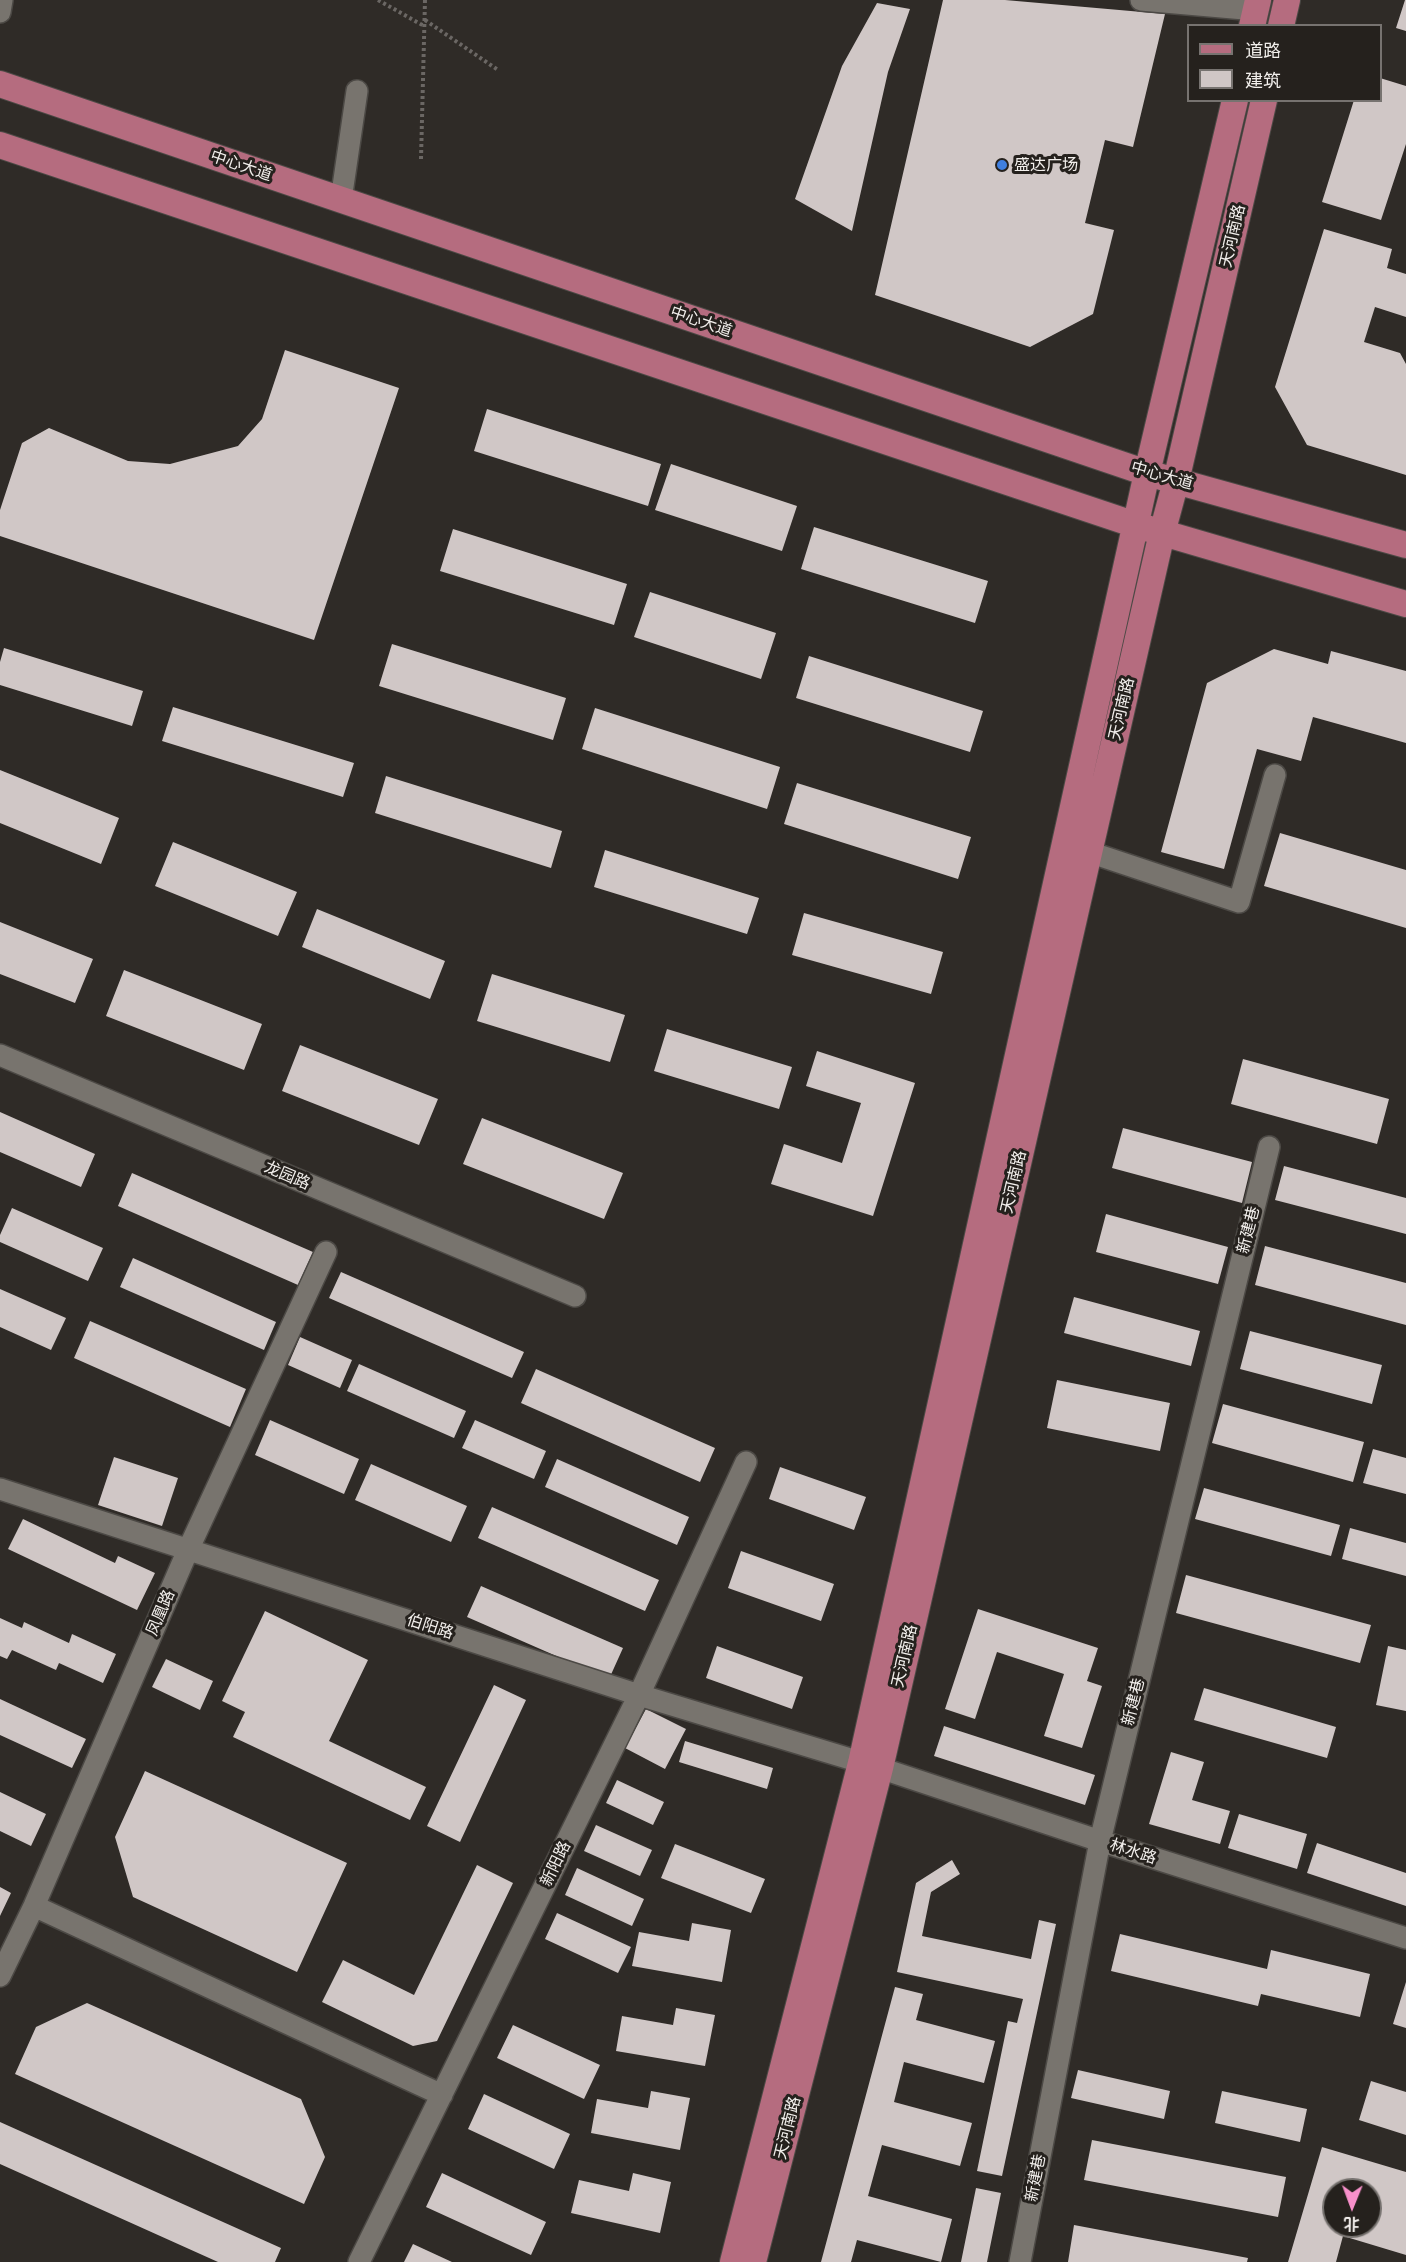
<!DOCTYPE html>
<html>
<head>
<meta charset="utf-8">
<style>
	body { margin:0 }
	#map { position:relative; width:1406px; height:2262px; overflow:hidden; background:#2f2b27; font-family:"Open Sans","Noto Sans SC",sans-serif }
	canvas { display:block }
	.legend { position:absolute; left:1187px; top:24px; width:195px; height:78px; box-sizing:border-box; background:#25211d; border:2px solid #777370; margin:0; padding:8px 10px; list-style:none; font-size:18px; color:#f2efec }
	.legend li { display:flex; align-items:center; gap:12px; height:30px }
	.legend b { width:30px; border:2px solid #777370 }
	.north { position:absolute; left:1322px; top:2178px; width:60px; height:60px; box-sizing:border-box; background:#25211d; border:2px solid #777370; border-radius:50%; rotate:181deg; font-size:16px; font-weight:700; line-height:24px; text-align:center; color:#f2efec }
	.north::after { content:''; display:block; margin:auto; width:21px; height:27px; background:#f890cb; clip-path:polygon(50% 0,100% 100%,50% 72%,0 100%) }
</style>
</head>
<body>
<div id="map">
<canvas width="1406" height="2262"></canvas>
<ul class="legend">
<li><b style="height:8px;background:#b56c7f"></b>道路</li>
<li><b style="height:16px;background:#d0c7c6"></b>建筑</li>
</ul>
<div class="north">北</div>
</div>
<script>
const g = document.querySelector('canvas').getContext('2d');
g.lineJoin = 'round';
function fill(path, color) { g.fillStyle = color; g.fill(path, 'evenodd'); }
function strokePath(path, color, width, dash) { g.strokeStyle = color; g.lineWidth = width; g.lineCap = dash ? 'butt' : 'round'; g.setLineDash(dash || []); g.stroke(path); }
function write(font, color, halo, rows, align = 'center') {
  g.font = font + ' "Open Sans","Noto Sans SC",sans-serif'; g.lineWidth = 6; g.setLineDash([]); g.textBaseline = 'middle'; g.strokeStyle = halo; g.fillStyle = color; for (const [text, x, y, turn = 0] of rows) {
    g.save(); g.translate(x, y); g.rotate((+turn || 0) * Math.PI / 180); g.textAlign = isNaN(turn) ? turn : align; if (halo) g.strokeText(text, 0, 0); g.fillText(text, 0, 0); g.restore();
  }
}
fill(new Path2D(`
	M943 0H1005L1165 14 1133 147 1105 140 1085 223 1114 230 1093 314 1030 347 875 295Z
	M1405 0H1406V31L1396 28Z
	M877 3 910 9 888 72 852 231 795 199 842 66Z
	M1380 78 1406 86V144L1381 220 1322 202 1354 100H1380Z
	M1324 229 1392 249 1387 268 1406 274V317L1375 307 1364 342 1400 353 1406 364V475L1307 445 1275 387Z
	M285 350 399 388 314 640 0 536V510L22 443 49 428 128 461 170 464 238 446 262 419Z
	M487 409 661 464 648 506 474 451Z
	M671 464 797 506 782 551 655 510Z
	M814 527 988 581 975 623 801 569Z
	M453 529 627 584 614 625 440 571Z
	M650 592 776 633 761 679 634 637Z
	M392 644 566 698 553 740 379 686Z
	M4 648 143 691 132 726 0 685V662Z
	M1274 649 1328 664 1331 651 1406 671V743L1313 717 1301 761 1257 749 1224 869 1161 852 1207 683Z
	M809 656 983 711 970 752 796 698Z
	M173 707 354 763 343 797 162 741Z
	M595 708 780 767 767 809 582 749Z
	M0 770 119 818 101 864 0 823Z
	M386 776 562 831 551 868 375 813Z
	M797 783 971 837 958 879 784 824Z
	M1280 833 1406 870V928L1264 886Z
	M173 842 297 892 278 936 155 886Z
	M605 850 759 898 747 934 594 887Z
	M317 909 445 961 430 999 302 947Z
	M804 913 943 952 931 994 792 955Z
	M0 922 93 959 75 1003 0 974Z
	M124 970 262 1024 244 1070 106 1016Z
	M492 974 625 1015 610 1062 477 1021Z
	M667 1029 792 1067 779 1109 654 1071Z
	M300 1045 438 1099 419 1145 282 1091Z
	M817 1051 915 1083 873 1216 771 1184 784 1144 842 1163 861 1103 806 1086Z
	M1243 1059 1389 1099 1377 1144 1231 1104Z
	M0 1112 95 1154 81 1187 0 1152Z
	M482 1118 623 1173 604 1219 463 1164Z
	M1123 1128 1252 1162 1242 1203 1112 1168Z
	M1284 1166 1406 1198V1234L1275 1200Z
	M132 1173 313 1252 298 1285 118 1206Z
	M12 1208 103 1248 88 1281 0 1242V1235Z
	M1106 1214 1228 1247 1218 1284 1096 1252Z
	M1265 1246 1406 1283V1325L1255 1285Z
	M133 1258 276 1322 264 1350 120 1287Z
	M341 1272 524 1352 512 1378 329 1298Z
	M0 1289 66 1318 51 1350 0 1327Z
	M1074 1297 1200 1331 1191 1366 1064 1333Z
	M90 1321 246 1389 230 1427 74 1358Z
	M1250 1331 1382 1365 1372 1404 1240 1369Z
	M300 1337 352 1360 340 1388 288 1365Z
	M359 1364 466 1411 454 1438 347 1391Z
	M536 1369 715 1448 700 1482 521 1403Z
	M1057 1380 1170 1403 1160 1451 1047 1428Z
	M1223 1404 1364 1442 1353 1482 1212 1443Z
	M270 1420 359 1459 344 1494 255 1455Z
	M475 1420 546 1451 534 1479 462 1448Z
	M1373 1449 1406 1458V1494L1363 1483Z
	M114 1457 178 1478 162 1526 98 1505Z
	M557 1459 689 1517 677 1545 545 1487Z
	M371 1464 467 1506 451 1542 355 1500Z
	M780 1467 866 1497 854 1530 769 1499Z
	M1204 1488 1340 1525 1331 1556 1195 1519Z
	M492 1507 659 1580 645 1611 478 1538Z
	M23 1519 115 1563 118 1556 155 1573 137 1610 8 1549Z
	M1350 1528 1406 1543V1576L1342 1559Z
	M741 1551 834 1584 821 1621 728 1588Z
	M1186 1575 1371 1625 1360 1663 1176 1613Z
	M481 1586 623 1648 609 1679 467 1617Z
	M978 1609 1098 1648 1087 1681 1102 1686 1082 1748 1044 1736 1064 1674 997 1652 975 1719 945 1709Z
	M265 1611 368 1660 329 1741 426 1787 410 1820 233 1737 245 1712 222 1701Z
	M0 1618 22 1628 24 1622 69 1643 72 1634 116 1654 103 1683 59 1663 56 1670 12 1650 7 1659 0 1656Z
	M717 1646 803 1677 792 1709 706 1678Z
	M1388 1646 1406 1650V1711L1376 1705Z
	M166 1659 213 1681 200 1710 152 1687Z
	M494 1685 526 1700 460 1842 427 1826Z
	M1204 1688 1336 1727 1327 1758 1194 1720Z
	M0 1699 86 1739 72 1768 0 1735Z
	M646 1709 686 1729 665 1769 625 1748Z
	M944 1726 1095 1775 1085 1805 934 1756Z
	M685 1741 773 1768 767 1789 679 1762Z
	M1171 1752 1204 1762 1192 1800 1230 1811 1220 1844 1149 1824Z
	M145 1771 347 1863 297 1972 133 1897 115 1837Z
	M617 1780 664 1802 653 1825 606 1803Z
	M0 1792 46 1814 31 1846 0 1831Z
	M1239 1814 1307 1834 1297 1869 1228 1848Z
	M596 1825 652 1850 640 1876 584 1851Z
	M1317 1843 1406 1873V1906L1307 1873Z
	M675 1844 765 1879 751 1913 661 1878Z
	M952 1860 960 1874 931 1892 922 1936 1031 1959 1039 1920 1056 1924 1002 2176 977 2171 1008 2021 1017 2023 1023 1999 897 1972 916 1883Z
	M477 1865 513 1883 437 2041 413 2046 322 2002 343 1960 414 1995Z
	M577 1868 644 1899 632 1926 565 1895Z
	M0 1887 11 1893 0 1916Z
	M557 1913 631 1947 618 1973 545 1939Z
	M692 1923 731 1930 722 1982 632 1966 639 1932 689 1941Z
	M1120 1934 1267 1969 1271 1950 1370 1974 1360 2017 1261 1994 1258 2006 1111 1971Z
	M1406 1982V2028L1393 2024Z
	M895 1987 923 1994 916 2020 995 2041 984 2083 904 2062 894 2102 972 2123 960 2166 882 2145 868 2196 952 2219 941 2262 857 2240 851 2262H821Z
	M87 2003 301 2099 325 2157 304 2204 15 2074 36 2027Z
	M676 2008 715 2015 705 2066 616 2051 622 2016 673 2025Z
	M513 2025 600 2065 584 2099 497 2058Z
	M1078 2070 1170 2091 1164 2119 1071 2098Z
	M1371 2081 1406 2092V2135L1359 2120Z
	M651 2091 690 2098 680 2150 591 2133 597 2099 648 2108Z
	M1222 2091 1307 2109 1300 2142 1215 2123Z
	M484 2094 570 2134 554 2169 468 2129Z
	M0 2122 281 2248 275 2262H218L0 2164Z
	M1092 2140 1286 2177 1278 2217 1084 2180Z
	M1322 2147 1406 2172V2255L1343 2236 1336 2262H1288ZM1334 2190H1370V2226H1334Z
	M442 2173 546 2222 531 2255 426 2207Z
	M633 2173 671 2182 660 2233 571 2213 579 2180 629 2191Z
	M976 2188 1001 2193 987 2262H961Z
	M1074 2225 1248 2258 1247 2262H1068Z
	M413 2244 452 2262H404Z`), '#d0c7c6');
const minor = new Path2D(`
	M1141 0 1256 10
	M0 12 2 0
	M341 200 357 91
	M1089 852 1239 902 1275 775
	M0 1055 575 1296
	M0 1489 639 1695 880 1768 1100 1841 1406 1938
	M34 1906 442 2095
	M0 1976 34 1906 188 1550 326 1252
	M359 2262 639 1695 746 1462
	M1020 2262 1100 1841 1269 1147`);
const major = new Path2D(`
	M1252 26 1258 0
	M1281 26 1287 0
	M0 84 1147 473 1406 545
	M0 145 1136 525 1406 604
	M733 2262 861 1763 1147 473 1235 100
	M753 2262 880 1768 1162 533 1176 481 1264 100`);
strokePath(minor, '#4c4945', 24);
strokePath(major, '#4c4945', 28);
strokePath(new Path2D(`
	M378 0 424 26
	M425 20 498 70
	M421 159 425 0`), '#6b6764', 4, [3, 3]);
strokePath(minor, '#78746e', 21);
strokePath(major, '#b56c7f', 26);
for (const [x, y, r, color] of [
	[1002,165,6,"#3f7fe0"]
]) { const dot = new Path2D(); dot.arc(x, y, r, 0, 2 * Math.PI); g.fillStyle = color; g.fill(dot); strokePath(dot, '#25211d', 2); }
write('16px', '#f2efec', '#25211d', [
	["盛达广场",1014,165]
], 'left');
write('16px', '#f2efec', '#25211d', [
	["中心大道",241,166,19],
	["天河南路",1233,236,-77],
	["中心大道",701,322,19],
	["中心大道",1162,476,16],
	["天河南路",1122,709,-77],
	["龙园路",287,1176,23],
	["天河南路",1014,1182,-77],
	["新建巷",1249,1230,-76],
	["凤凰路",161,1613,-67],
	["伯阳路",430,1627,18],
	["天河南路",905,1656,-77],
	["新建巷",1134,1702,-76],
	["林水路",1133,1852,18],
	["新阳路",556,1864,-64],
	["天河南路",788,2128,-76],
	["新建巷",1036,2178,-79]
]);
</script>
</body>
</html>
